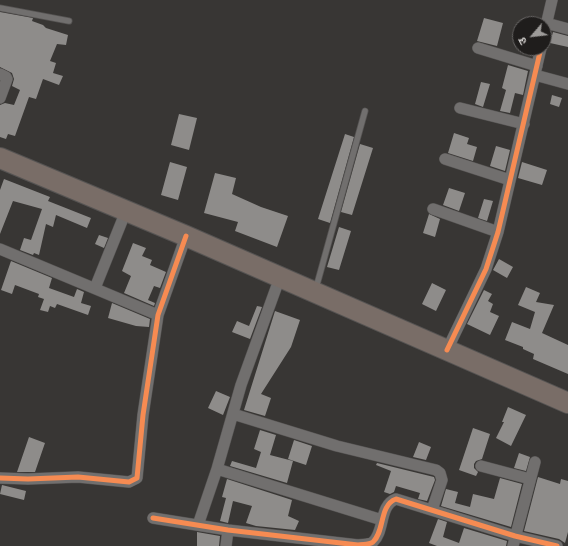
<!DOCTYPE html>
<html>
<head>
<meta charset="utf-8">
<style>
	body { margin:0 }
	#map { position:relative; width:568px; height:546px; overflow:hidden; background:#383634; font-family:Montserrat,"Noto Sans Devanagari",sans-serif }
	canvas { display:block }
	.north { position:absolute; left:512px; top:16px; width:40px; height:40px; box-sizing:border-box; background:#1f1d1c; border:1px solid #676564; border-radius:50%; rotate:242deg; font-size:11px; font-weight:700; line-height:16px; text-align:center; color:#d4d1cf }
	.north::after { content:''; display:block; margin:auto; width:14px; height:18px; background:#9d9b99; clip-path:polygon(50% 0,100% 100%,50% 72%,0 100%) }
</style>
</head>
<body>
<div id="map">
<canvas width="568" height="546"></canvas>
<div class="north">उ</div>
</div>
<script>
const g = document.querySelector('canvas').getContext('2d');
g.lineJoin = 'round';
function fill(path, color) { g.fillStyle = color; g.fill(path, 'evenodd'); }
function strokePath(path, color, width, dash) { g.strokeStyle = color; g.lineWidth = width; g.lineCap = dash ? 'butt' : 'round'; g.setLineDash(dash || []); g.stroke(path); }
fill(new Path2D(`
	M0 12 33 18 32 21 43 25 46 28 68 35 66 45 57 44 50 61 56 63 53 73 63 76 59 85 43 79 36 99 29 97 15 136 8 134 6 139 0 137V105L5 103 14 105 20 90 12 86 14 79 12 73 0 67Z
	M484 18 503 23 497 46 477 41Z
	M553 32 568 36V47L550 43Z
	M508 65 528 71 523 95 515 93 510 113 500 111 506 90 502 88Z
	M481 82 490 84 483 107 475 104Z
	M552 95 562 98 559 107 550 104Z
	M179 114 197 118 189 150 171 145Z
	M454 133 469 138 467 144 477 147 473 161 448 153Z
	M345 134 354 137 330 223 318 219Z
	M360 144 373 148 352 215 341 212Z
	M496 146 510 150 505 171 490 166Z
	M170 162 187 167 178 200 161 195Z
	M522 162 547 170 542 185 518 178Z
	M215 173 236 178 232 194 261 207 288 216 277 247 235 231 238 222 204 213Z
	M4 179 50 197 48 201 91 218 87 228 56 215 53 227 46 224 39 255 34 253 33 255 20 250 24 238 31 240 42 209 13 201 0 234V190Z
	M449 188 465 193 459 211 443 205Z
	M484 199 493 201 487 221 478 218Z
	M429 214 440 219 435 237 423 233Z
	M339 227 351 231 339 270 327 267Z
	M99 235 108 238 104 248 95 244Z
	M133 243 146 248 142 256 152 260 150 265 166 272 160 288 154 286 148 300 155 303 154 306 124 293 131 276 122 271Z
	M499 259 513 267 507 278 493 270Z
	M11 261 52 278 49 288 74 297 77 289 84 292 81 303 91 306 88 315 57 304 55 308 50 306 48 312 40 310 44 299 38 297 39 294 15 285 12 294 1 290Z
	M432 283 446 290 436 311 422 304Z
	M526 287 540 293 536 302 554 305 542 333 568 345V374L533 359 534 354 523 349V347L505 340 512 322 530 329 535 312 518 305Z
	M484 290 492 294 488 301 493 304 490 312 499 316 490 335 467 324Z
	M112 303 150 319 149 327 136 326 108 318Z
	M257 306 262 307 250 339 232 332 237 321 249 326Z
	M275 311 300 320 291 347 261 394 271 398 265 416 244 410Z
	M216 391 230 397 223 415 208 408Z
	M508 407 526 415 511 446 496 438 504 422H502Z
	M473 428 490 434 482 459 476 461 474 464V468L478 472 476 476 459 470Z
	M260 430 276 435 270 455 293 461 287 483 230 466 232 461 256 468 261 452 254 449Z
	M29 437 45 443 35 472H17Z
	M294 440 312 446 306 465 288 459Z
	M419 442 431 447 426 460 413 457Z
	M519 453 530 457 526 471 514 468Z
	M377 463 434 477 435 480 427 501 418 499 420 493 396 486 394 492 390 494 384 492 391 471 376 465Z
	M538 477 560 484 561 479 568 481V532L565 543 559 539 524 531Z
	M500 478 522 484 511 527 441 506 446 489 458 492 455 503 470 507 473 494 494 499Z
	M227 479 292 500 288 516 299 521 295 530 256 526 246 523 252 506 233 501 228 523 220 521 226 498 222 497Z
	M2 485 26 491 24 500 0 494Z
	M438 519 447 522 443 537 459 543 464 528 507 541 506 546H437L429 543Z
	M197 532 220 536 219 546H197Z`), '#8e8c8a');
const lane = new Path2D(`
	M0 8 69 21
	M316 288 365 111`);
const street = new Path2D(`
	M546 23 568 29
	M544 34 552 0
	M478 48 537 66
	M0 74 6 77 7 79 0 98
	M535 75 568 84
	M460 108 524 124
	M445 159 510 180
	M433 209 498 232
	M0 249 158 315
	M95 288 126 211
	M447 350 486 269 498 232 541 48
	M233 414 337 446 436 470 440 473 442 480 432 510
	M481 466 530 479
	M217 469 382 520
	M0 478 28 479 78 477 129 482 137 478 143 415 158 315 186 236
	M153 518 228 530 358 545C363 544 369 545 373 542 385 531 379 505 396 499L515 536 557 546
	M198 525 217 469 241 385 280 277
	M226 546 228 530
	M513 546 535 462`);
const highway = new Path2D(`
	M0 158 186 236 568 403`);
strokePath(lane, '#565453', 7);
strokePath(street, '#565453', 12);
strokePath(highway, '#565453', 22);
strokePath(lane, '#716f6e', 5.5);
strokePath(street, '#716f6e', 11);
strokePath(highway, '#796d67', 20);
strokePath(new Path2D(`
	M447 350 486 269 498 232 541 48
	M0 478 28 479 78 477 129 482 137 478 143 415 158 315 186 236
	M153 518 228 530 358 545C363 544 369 545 373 542 385 531 379 505 396 499L515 536 557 546`), '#f68b52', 5);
</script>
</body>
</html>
